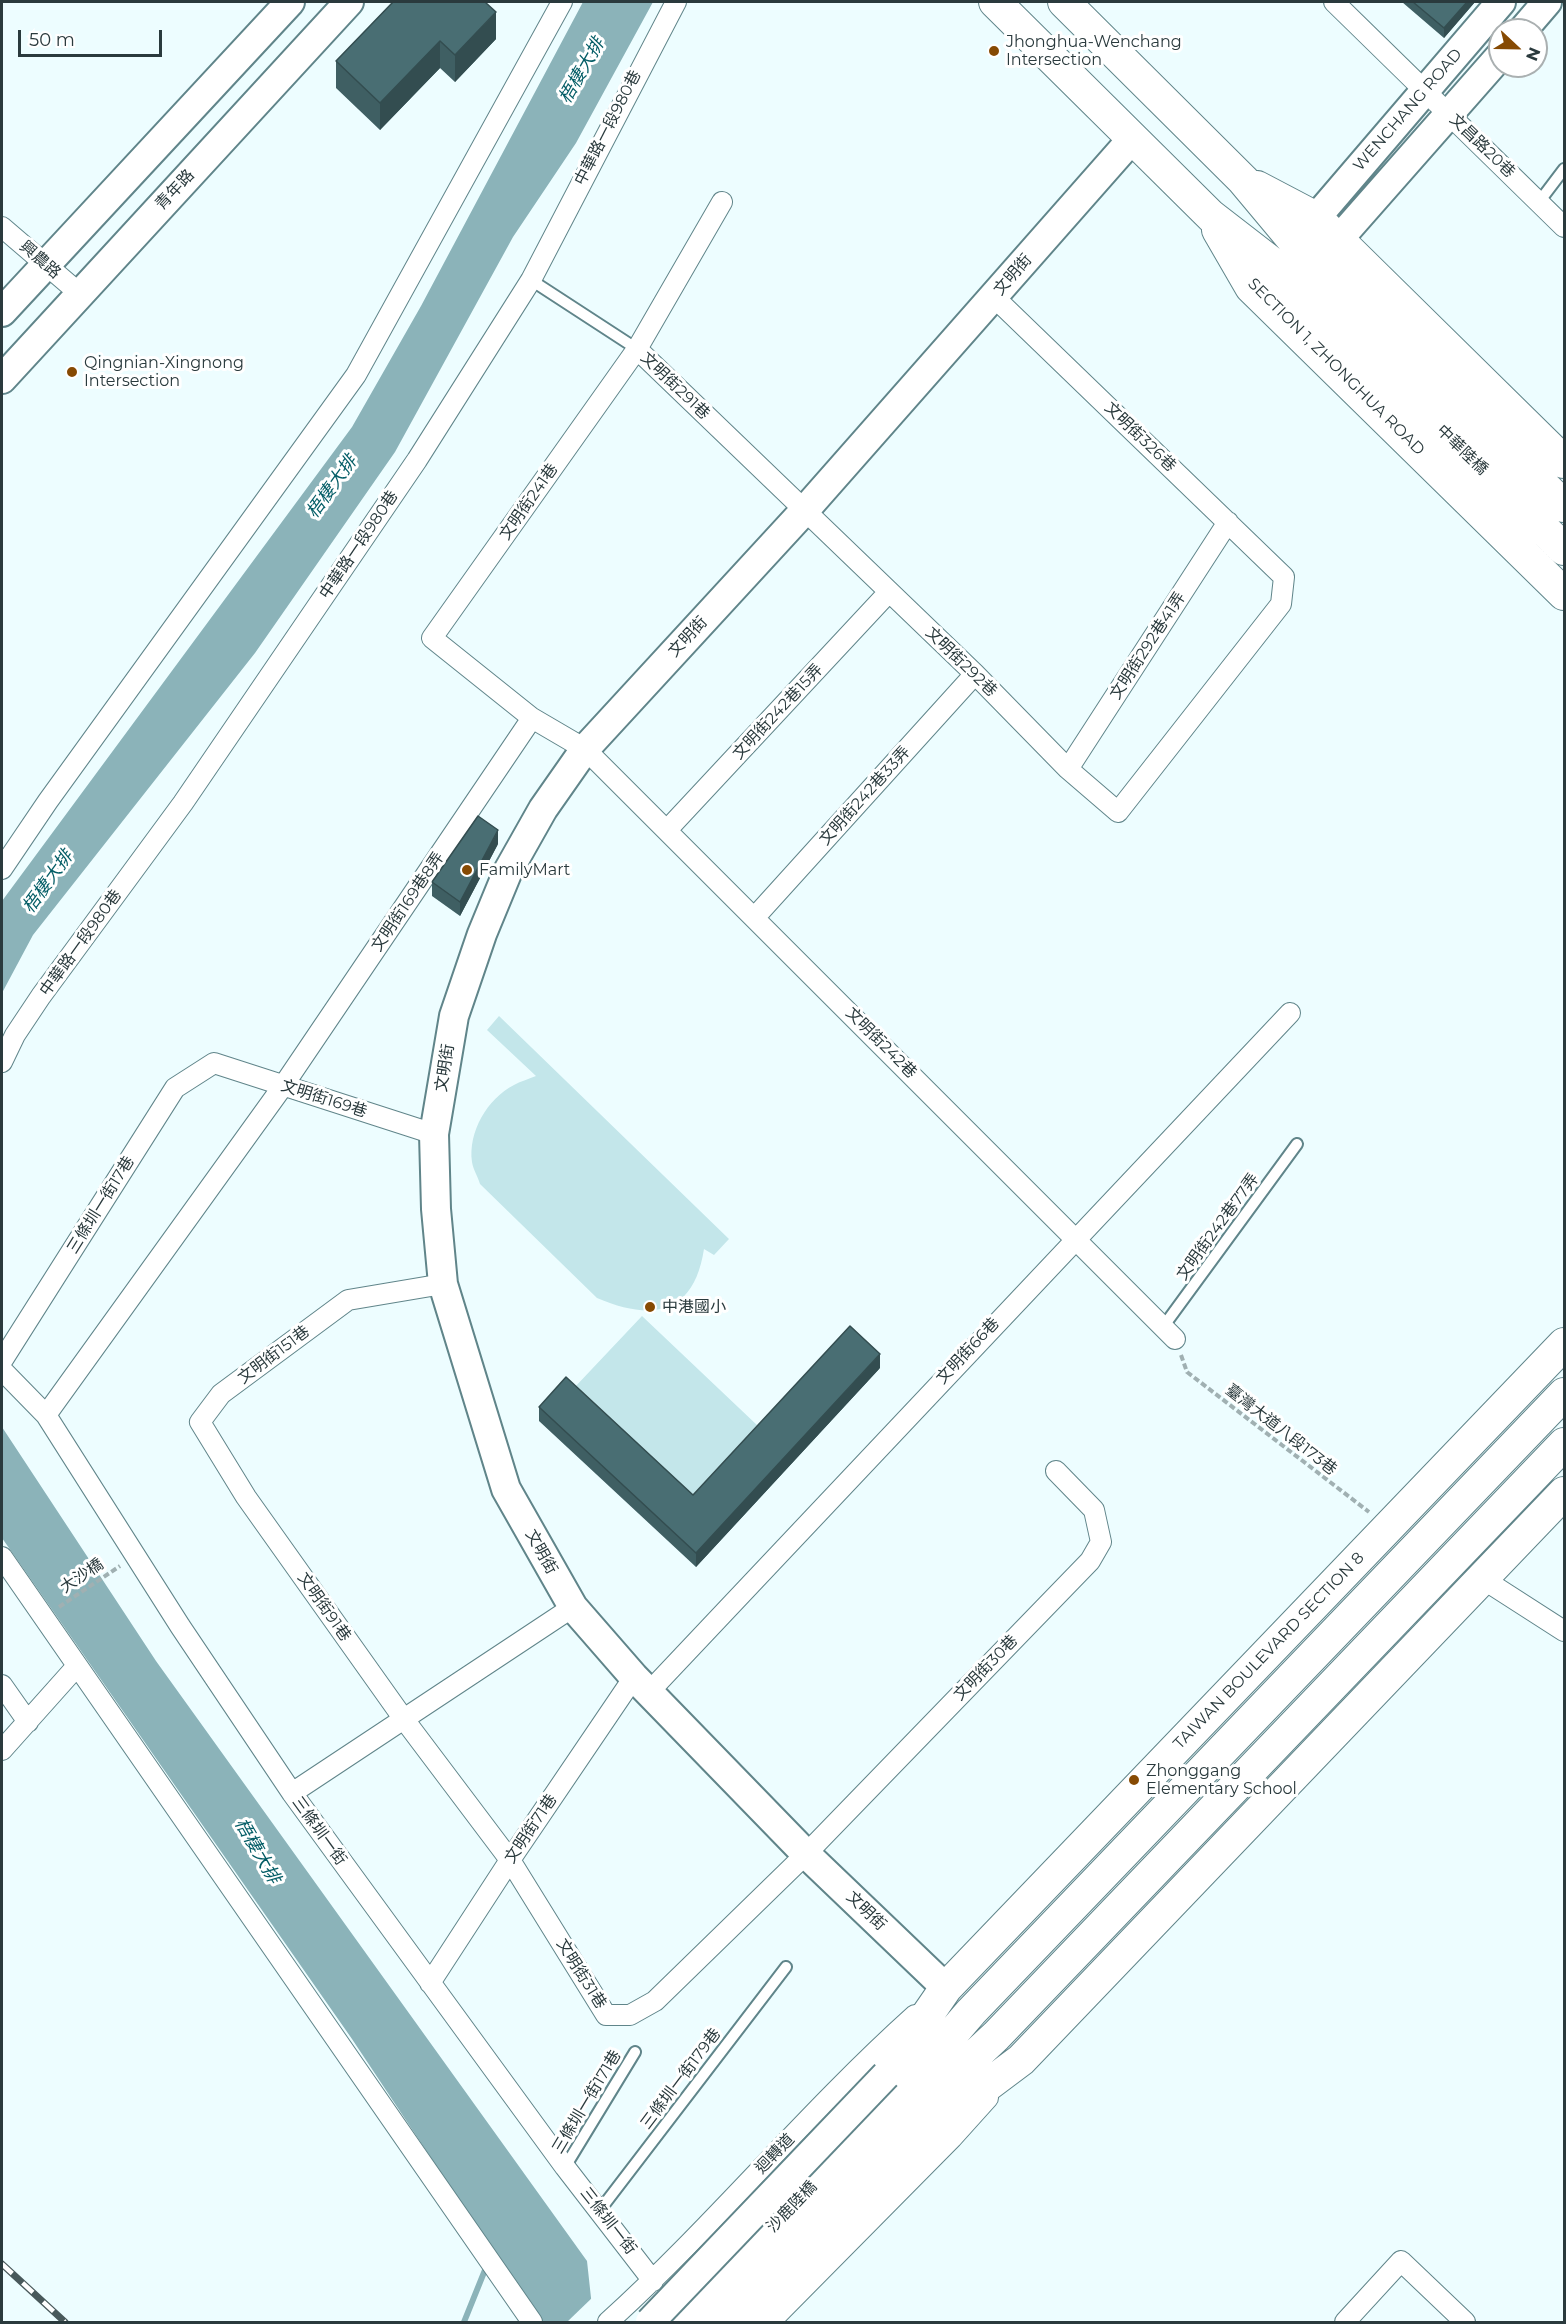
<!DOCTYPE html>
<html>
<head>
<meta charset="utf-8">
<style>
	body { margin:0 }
	#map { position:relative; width:1566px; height:2324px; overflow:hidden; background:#edfdff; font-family:Montserrat,sans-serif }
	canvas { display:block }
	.frame { position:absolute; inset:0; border:3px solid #2a3a3d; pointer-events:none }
	.north { position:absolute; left:1488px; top:18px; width:60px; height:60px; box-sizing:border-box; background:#fff; border:2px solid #aab0b1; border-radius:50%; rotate:112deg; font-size:16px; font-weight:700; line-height:24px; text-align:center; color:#2a3a3d }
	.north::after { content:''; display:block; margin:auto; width:21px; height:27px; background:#864a03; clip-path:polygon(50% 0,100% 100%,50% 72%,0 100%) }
	.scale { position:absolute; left:18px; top:30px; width:144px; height:27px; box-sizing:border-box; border:3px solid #2a3a3d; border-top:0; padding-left:8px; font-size:18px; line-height:21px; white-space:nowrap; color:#2a3a3d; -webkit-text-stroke:4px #fff; paint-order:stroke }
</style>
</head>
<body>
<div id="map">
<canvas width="1566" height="2324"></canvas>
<div class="frame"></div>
<div class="north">N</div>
<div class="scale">50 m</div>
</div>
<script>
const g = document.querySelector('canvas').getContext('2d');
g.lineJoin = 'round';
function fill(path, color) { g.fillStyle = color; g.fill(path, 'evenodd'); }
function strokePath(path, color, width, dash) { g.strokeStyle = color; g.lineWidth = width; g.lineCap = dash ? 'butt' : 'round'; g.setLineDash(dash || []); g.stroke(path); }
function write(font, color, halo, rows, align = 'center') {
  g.font = font + ' Montserrat,"Noto Sans TC",sans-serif'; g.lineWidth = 6; g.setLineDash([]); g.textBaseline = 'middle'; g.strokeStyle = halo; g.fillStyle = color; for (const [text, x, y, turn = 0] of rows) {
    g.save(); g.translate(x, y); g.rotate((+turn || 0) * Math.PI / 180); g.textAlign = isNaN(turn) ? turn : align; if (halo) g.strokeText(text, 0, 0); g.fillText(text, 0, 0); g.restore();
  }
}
fill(new Path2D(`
	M499 1016 729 1239 714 1255 704 1249C694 1314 653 1322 597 1298L480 1184C478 1177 473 1169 472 1162 468 1132 487 1099 514 1085 521 1081 529 1079 536 1076L487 1030Z
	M642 1316 758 1426 690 1498 574 1388Z`), '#c3e6ea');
fill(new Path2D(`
	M583 2H653L576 143 513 237 395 452 255 653 33 935 2 993V901L352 427 421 306Z
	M2 1427 156 1661 587 2261 592 2307 577 2322H540L352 2039 2 1538Z`), '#8bb3b9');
fill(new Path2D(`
	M594 2296 595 2308 581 2322H567Z`), '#edfdff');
strokePath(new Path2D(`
	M464 2322 487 2265`), '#8bb3b9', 6);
const lane = new Path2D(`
	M1539 202 1564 169
	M531 280 637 349
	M1163 1327 1297 1144
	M565 2167 635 2052
	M600 2210 786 1967`);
const street = new Path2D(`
	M1334 2 1564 227
	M722 202 637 349 432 638 532 718 585 749 1175 1339
	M2 227 79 293
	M637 349 975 674 1068 769 1118 812 1281 604 1284 577 994 297
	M1068 769 1228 522
	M667 830 888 593
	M2 869 48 801 356 375 562 2
	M755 917 975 674
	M2 1062 15 1035 41 996 183 803 417 460 531 280 676 2
	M443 1284 348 1300 221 1394 200 1422 246 1497 403 1718 510 1860 606 2015H630L655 2001 806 1854 1090 1561 1101 1542 1094 1510 1056 1471
	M2 1361 175 1088 214 1063 434 1134
	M2 1370 46 1415 180 1626 292 1793 565 2167 653 2281
	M46 1415 283 1086 532 718
	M2 1557 532 2322
	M1483 1579 1564 1631
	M2 1685 28 1722
	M649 1692 1290 1013
	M2 1750 77 1666
	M292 1793 573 1607
	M430 1983 510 1860 634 1677
	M608 2322C715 2225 807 2112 915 2015
	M770 2322 952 2138 988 2098
	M1345 2322 1401 2261 1465 2322`);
const secondary = new Path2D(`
	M1523 30 1547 2
	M1316 218 1501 2
	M1338 240 1500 56
	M2 312 290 2
	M2 379 349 2
	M946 1988 806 1854 634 1677 573 1607 506 1489 443 1284 436 1209 434 1134 454 1016 482 934 508 871 543 809 585 749 805 510 1132 139
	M744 2322 937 2123`);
const primary = new Path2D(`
	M995 2 1211 216 1273 264 1564 549
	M1064 2 1243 180 1294 241 1564 506
	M1257 187 1316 218 1564 462
	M1218 230 1251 287 1564 594
	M886 2075 946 1988 1564 1344
	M937 2123 1021 2060 1564 1493
	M680 2322 903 2091 971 2012 1564 1394
	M713 2322 920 2107 996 2036 1564 1444`);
strokePath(lane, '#60858a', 14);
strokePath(street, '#60858a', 22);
strokePath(secondary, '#60858a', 32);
strokePath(primary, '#60858a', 34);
strokePath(new Path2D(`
	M1181 1355 1187 1372 1369 1512
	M59 1607 120 1566`), '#a0b0b2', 4, [6, 3]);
strokePath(lane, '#fff', 10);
strokePath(street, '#fff', 20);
strokePath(secondary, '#fff', 28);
strokePath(primary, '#fff', 32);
const rail = new Path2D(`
	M2 2264 65 2322`);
strokePath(rail, '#49595b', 7);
strokePath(rail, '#fff', 4.5, [14]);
const secondaryBridge = new Path2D(`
	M650 2322 886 2075`);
strokePath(secondaryBridge, '#60858a', 32, []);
strokePath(secondaryBridge, '#fff', 28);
fill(new Path2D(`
	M393 2 496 39 455 82 440 68 380 130 336 88V61Z
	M1402 2H1475L1444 38Z
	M498 844 460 916 432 896V882Z
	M880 1368 696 1567 539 1421V1407L693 1495Z`), '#3f5f63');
fill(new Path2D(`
	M1467 2H1475L1444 38V28Z
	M496 12V39L455 82V55Z
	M440 41V68L380 130V103Z
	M498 830V844L460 916V902Z
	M880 1354V1368L696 1567V1553Z`), '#334d50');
const building = new Path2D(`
	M393 2H485L496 12 455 55 440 41 380 103 336 61Z
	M1413 2H1467L1444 28Z
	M478 816 498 830 460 902 432 882Z
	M850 1326 880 1354 696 1553 539 1407 566 1377 693 1495Z`);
fill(building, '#496e73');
strokePath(building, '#334d50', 1.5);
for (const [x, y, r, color] of [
	[994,51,6,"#864a03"],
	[72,372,6,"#864a03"],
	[467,870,6,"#864a03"],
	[650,1307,6,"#864a03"],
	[1134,1780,6,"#864a03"]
]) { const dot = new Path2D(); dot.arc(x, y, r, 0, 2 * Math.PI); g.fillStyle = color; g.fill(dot); strokePath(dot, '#fff', 2); }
write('16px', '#2a3a3d', '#fff', [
	["Jhonghua-Wenchang",1006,42],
	["Intersection",1006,60],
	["Qingnian-Xingnong",84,363],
	["Intersection",84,381],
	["FamilyMart",479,870],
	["中港國小",662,1307],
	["Zhonggang",1146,1771],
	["Elementary School",1146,1789]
], 'left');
write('16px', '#2a3a3d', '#fff', [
	["WENCHANG ROAD",1408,110,-49],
	["中華路一段980巷",608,128,-63],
	["文昌路20巷",1482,146,44],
	["青年路",175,190,-47],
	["興農路",40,260,41],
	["文明街",1013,275,-49],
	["SECTION 1, ZHONGHUA ROAD",1336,367,45],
	["文明街291巷",675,386,44],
	["文明街326巷",1140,437,44],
	["中華陸橋",1462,450,44],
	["文明街241巷",529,502,-55],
	["中華路一段980巷",359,545,-56],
	["文明街",688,637,-47],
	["文明街292巷41弄",1148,646,-57],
	["文明街292巷",961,662,44],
	["文明街242巷15弄",778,712,-47],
	["文明街242巷33弄",865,796,-48],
	["文明街169巷8弄",408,902,-56],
	["中華路一段980巷",81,943,-54],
	["文明街242巷",881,1043,45],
	["文明街",445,1068,-81],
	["文明街169巷",324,1099,18],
	["三條圳一街17巷",101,1205,-58],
	["文明街242巷77弄",1218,1227,-54],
	["文明街66巷",968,1351,-47],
	["文明街151巷",274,1355,-37],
	["臺灣大道八段173巷",1281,1430,38],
	["文明街",541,1552,61],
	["大沙橋",82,1576,-34],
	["文明街91巷",324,1607,55],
	["TAIWAN BOULEVARD SECTION 8",1269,1651,-46],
	["文明街30巷",986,1668,-46],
	["文明街71巷",531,1829,-56],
	["三條圳一街",319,1831,54],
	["文明街",866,1911,44],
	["文明街31巷",581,1974,58],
	["三條圳一街179巷",681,2079,-53],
	["三條圳一街171巷",587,2102,-59],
	["迴轉道",775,2154,-46],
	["沙鹿陸橋",792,2207,-46],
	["三條圳一街",608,2221,52]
]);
write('italic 18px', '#045d66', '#fff', [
	["梧棲大排",582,71,-60],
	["梧棲大排",332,487,-54],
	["梧棲大排",48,882,-54],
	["梧棲大排",257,1851,60]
]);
</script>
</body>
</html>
